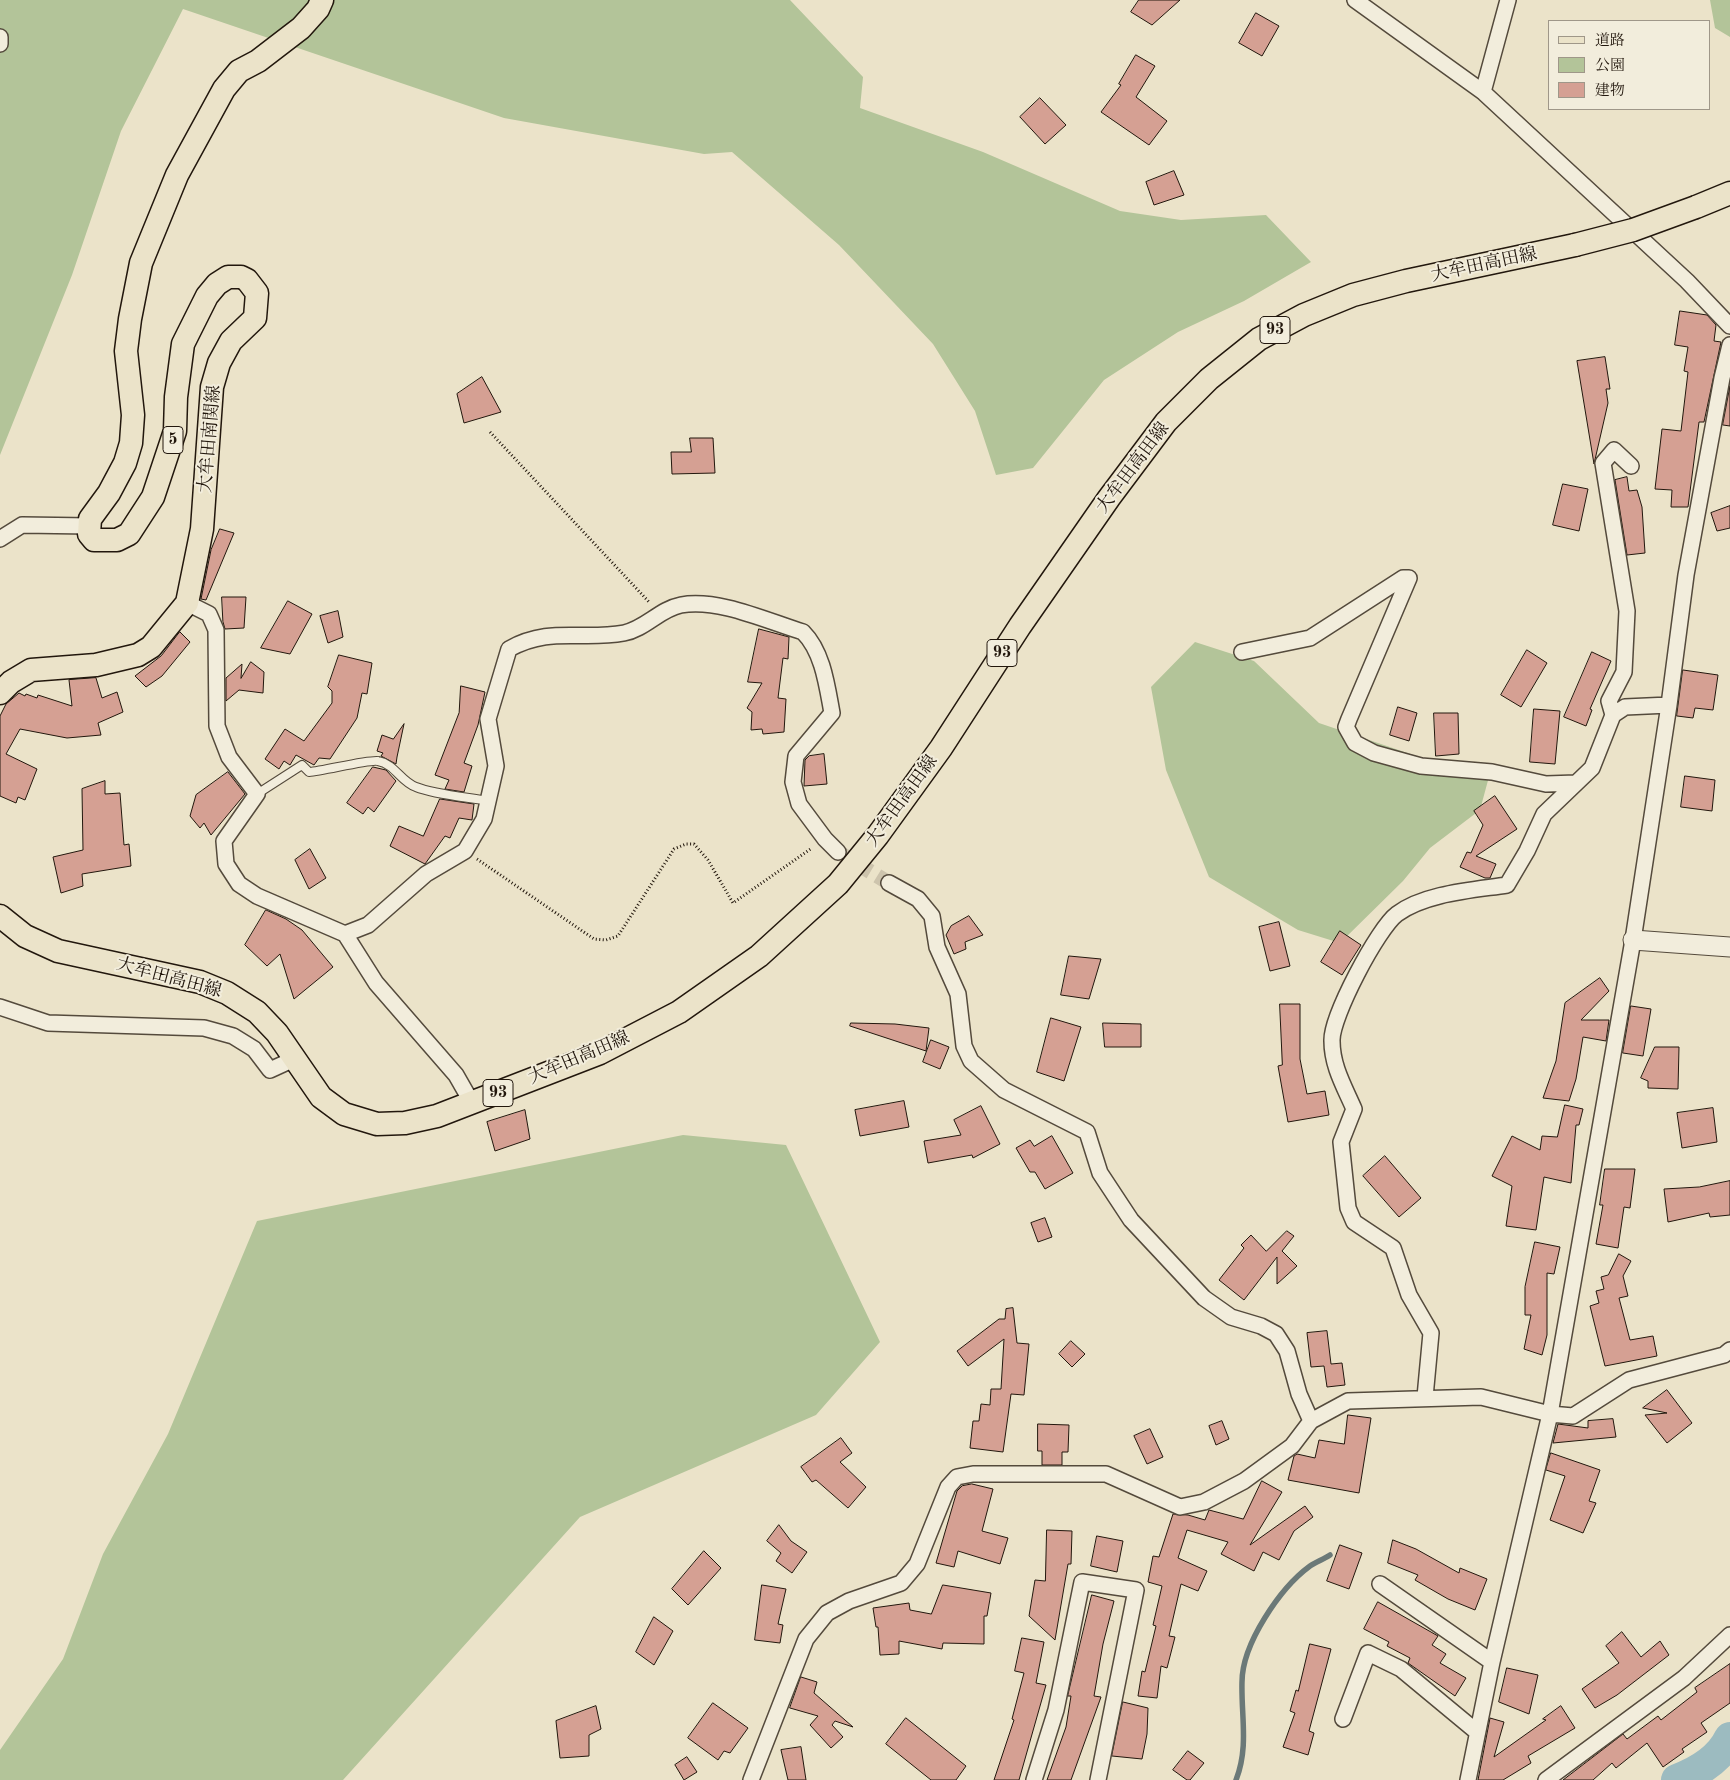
<!DOCTYPE html>
<html>
<head>
<meta charset="utf-8">
<style>
	body { margin:0 }
	#map { position:relative; width:1730px; height:1780px; overflow:hidden; background:#ebe3c9; font-family:"Old Standard TT","Noto Serif JP",serif }
	canvas { display:block }
	.legend { position:absolute; left:1548px; top:20px; width:162px; height:90px; box-sizing:border-box; background:#f2eddc; border:1px solid #9f9789; margin:0; padding:6px 9px; list-style:none; font-size:15px; color:#22170d }
	.legend li { display:flex; align-items:center; gap:10px; height:25px }
	.legend b { width:25px; border:1px solid #9f9789 }
</style>
</head>
<body>
<div id="map">
<canvas width="1730" height="1780"></canvas>
<ul class="legend">
<li><b style="height:6px;background:#ebe3c9"></b>道路</li>
<li><b style="height:14px;background:#b3c499"></b>公園</li>
<li><b style="height:14px;background:#d5a093"></b>建物</li>
</ul>
</div>
<script>
const g = document.querySelector('canvas').getContext('2d');
g.lineJoin = 'round';
function fill(path, color) { g.fillStyle = color; g.fill(path, 'evenodd'); }
function strokePath(path, color, width, dash) { g.strokeStyle = color; g.lineWidth = width; g.lineCap = dash ? 'butt' : 'round'; g.setLineDash(dash || []); g.stroke(path); }
function write(font, color, halo, rows, align = 'center') {
  g.font = font + ' "Old Standard TT","Noto Serif JP",serif'; g.lineWidth = 4; g.setLineDash([]); g.textBaseline = 'middle'; g.strokeStyle = halo; g.fillStyle = color; for (const [text, x, y, turn = 0] of rows) {
    g.save(); g.translate(x, y); g.rotate((+turn || 0) * Math.PI / 180); g.textAlign = isNaN(turn) ? turn : align; if (halo) g.strokeText(text, 0, 0); g.fillText(text, 0, 0); g.restore();
  }
}
fill(new Path2D(`
	M0 0H790L863 77 860 108 983 152 1120 211 1181 220 1266 215 1311 262 1244 301 1178 332 1104 380 1033 468 996 475 975 411 933 344 839 245 732 152 704 154 504 118 183 9 121 131 72 275 0 455Z
	M1710 0H1730V37L1715 28Z
	M1195 642 1254 661 1319 723 1431 761 1490 773 1480 810 1430 848 1403 881 1340 943 1298 930 1209 877 1166 770 1151 687Z
	M683 1135 786 1145 880 1342 816 1415 580 1517 343 1780H0V1750L63 1659 103 1554 168 1434 257 1221Z`), '#b3c499');
strokePath(new Path2D(`
	M1236 1780C1249 1747 1241 1716 1242 1682 1242 1644 1280 1588 1310 1566 1316 1562 1324 1559 1330 1555`), '#6b7978', 5.5);
strokePath(new Path2D(`
	M1677 1780C1698 1772 1720 1759 1730 1738`), '#9cbbc0', 32);
const building = new Path2D(`
	M1139 0H1180L1152 25 1131 12Z
	M1256 13 1279 26 1262 56 1239 43Z
	M1136 55 1155 66 1136 97 1167 121 1149 145 1101 112 1121 85 1119 84Z
	M1040 98 1066 125 1045 144 1020 117Z
	M1174 171 1184 195 1154 205 1146 182Z
	M1680 311 1707 315 1716 325 1714 341 1721 342 1704 422H1699L1688 507H1671L1672 490 1655 489 1662 429 1681 431 1688 372 1684 371 1688 347 1675 345Z
	M1605 357 1610 389H1606L1608 403 1594 464 1577 361Z
	M482 377 501 412 464 423 457 394Z
	M1730 386V426L1723 425Z
	M690 438H713L715 473 672 474 671 452H691Z
	M1627 477 1629 491 1637 490 1642 507 1645 553 1627 555 1615 480Z
	M1563 484 1588 489 1579 531 1553 525Z
	M1730 506V528L1717 531 1711 513Z
	M220 529 234 533 206 600 201 599 211 550Z
	M222 597H246L244 628 225 629 223 622Z
	M288 601 312 614 290 654 261 648Z
	M338 611 343 637 328 643 320 616Z
	M759 629 789 637 788 659 783 658 778 698 786 699 784 732 763 734 762 729 751 730 752 712 747 708 762 683 748 682Z
	M180 632 190 642 162 676 146 687 135 676 161 656Z
	M1527 650 1547 663 1521 707 1501 695Z
	M1592 652 1611 661 1590 709 1592 710 1586 726 1564 717Z
	M339 655 372 663 367 694 362 693 357 718 330 759 319 758 314 765 296 755 290 765 284 761 279 769 265 759 285 729 304 741 332 703V691L328 687Z
	M251 662 264 672 263 693 239 690 226 701V678L242 664 241 678Z
	M1683 670 1718 675 1713 710 1695 708 1693 718 1677 716Z
	M96 678 102 698 117 692 123 712 98 723 101 735 67 738 20 729 6 754 37 769 25 800 18 797 16 803 0 796V716L6 704 19 693 25 696 26 694 37 698 38 695 72 706 69 680Z
	M461 686 485 692 478 725 464 763 472 766 464 792 445 789 449 780 435 775 459 713Z
	M1398 707 1417 713 1409 741 1390 735Z
	M1534 709 1560 711 1555 764 1530 762Z
	M1434 713H1458L1459 754 1436 756Z
	M404 724 397 757 396 764 381 756 383 753 377 751 382 735 393 739Z
	M824 754 827 784 804 786 805 760 809 756Z
	M373 767 386 770 396 781 374 812 368 807 363 814 347 803Z
	M228 772 245 794 211 835 204 823 200 828 190 816 196 795Z
	M1685 776 1715 780 1712 811 1681 807Z
	M105 781V794L120 793 124 845 129 844 131 866 82 874 83 886 61 893 53 857 83 850 82 789Z
	M1495 796 1517 829 1476 856 1496 864 1490 878H1485L1460 867 1467 852 1471 853 1483 825 1474 811Z
	M440 799 474 804 472 820 459 818 450 838 445 836 425 864 390 846 399 826 423 836Z
	M310 849 326 878 309 889 295 860Z
	M266 910 286 919 302 930 333 967 294 999 280 954 267 966 245 945Z
	M969 916 983 935 965 942 966 949 954 954 946 935 951 926Z
	M1279 922 1290 966 1270 971 1259 927Z
	M1340 931 1361 945 1342 975 1321 962Z
	M1069 956 1101 959 1089 999 1061 995Z
	M1600 978 1609 991 1581 1020H1609L1606 1041 1583 1037 1576 1079 1569 1101 1543 1098 1556 1061 1565 1003Z
	M1280 1004H1300V1059L1307 1094 1325 1091 1329 1115 1288 1122 1278 1066 1282 1065Z
	M1631 1006 1651 1009 1643 1056 1623 1053Z
	M1051 1018 1081 1027 1064 1081 1037 1072Z
	M851 1023 895 1024 929 1028 926 1051 850 1026Z
	M1103 1023 1141 1024V1047H1105Z
	M931 1040 949 1047 940 1069 923 1062Z
	M1655 1047H1679L1678 1089 1648 1088V1081L1641 1078Z
	M904 1101 909 1127 860 1136 855 1110Z
	M1565 1105 1583 1109 1579 1125H1576L1571 1183 1544 1177 1536 1230 1506 1226 1512 1186 1492 1176 1512 1136 1540 1150 1542 1136 1557 1137Z
	M981 1106 1000 1144 973 1158 972 1155 928 1163 924 1141 961 1135 954 1120Z
	M1713 1108 1717 1142 1682 1148 1677 1113Z
	M525 1110 530 1139 495 1151 487 1122Z
	M1052 1136 1073 1173 1045 1189 1035 1172H1030L1016 1148 1030 1140 1034 1146Z
	M1385 1156 1421 1198 1399 1217 1363 1176Z
	M1605 1169H1635L1630 1208 1624 1207 1618 1248 1596 1244 1603 1205H1600Z
	M1730 1181V1215L1710 1217 1709 1213 1668 1222 1664 1189 1699 1187Z
	M1045 1218 1052 1237 1038 1242 1031 1223Z
	M1287 1231 1294 1236 1282 1251 1297 1266 1277 1284V1257L1244 1300 1219 1280 1244 1248 1241 1245 1251 1235 1266 1251Z
	M1535 1242 1560 1247 1554 1274 1547 1273V1335L1542 1355 1524 1349 1531 1315H1525V1287Z
	M1619 1254 1631 1261 1623 1276 1628 1296 1619 1298 1630 1340 1653 1336 1657 1356 1605 1366 1590 1306 1599 1303 1596 1291 1604 1289 1601 1277 1608 1275Z
	M1013 1308 1017 1343 1029 1344 1024 1395 1011 1394 1003 1452 970 1448 973 1421H979L981 1404 990 1405 991 1389H1001L1004 1339 968 1366 957 1351 999 1319H1005L1006 1309Z
	M1327 1331 1331 1364 1342 1363 1345 1385 1327 1387 1324 1366 1311 1367 1307 1333Z
	M1071 1341 1085 1354 1072 1367 1059 1354Z
	M1667 1390 1692 1423 1667 1443 1645 1415 1667 1413 1643 1408Z
	M1348 1415 1371 1418 1359 1493 1288 1480 1294 1456 1297 1454 1315 1458 1319 1440 1344 1444Z
	M1613 1419 1616 1437 1553 1443 1558 1424 1588 1428V1421Z
	M1222 1421 1229 1439 1216 1445 1209 1426Z
	M1038 1424 1069 1425 1068 1452H1062V1465H1042V1451H1038Z
	M1150 1429 1163 1457 1147 1464 1134 1436Z
	M841 1438 852 1453 840 1462 866 1487 848 1508 816 1480 812 1482 801 1467Z
	M1551 1453 1600 1470 1589 1501 1596 1503 1583 1533 1550 1520 1565 1476 1546 1470Z
	M1262 1481 1282 1492 1250 1545 1305 1506 1313 1517 1294 1531 1279 1560 1263 1552 1254 1571 1221 1554 1228 1542 1187 1530 1178 1558 1207 1571 1198 1591 1181 1584 1169 1636 1175 1637 1167 1668 1161 1666 1157 1698 1138 1696 1142 1671 1145 1672 1156 1626 1153 1625 1162 1586 1148 1582 1153 1556 1159 1557 1173 1514 1188 1515 1205 1520 1209 1510 1243 1519Z
	M972 1484 993 1489 982 1531 1008 1538 1000 1564 958 1551 954 1567 936 1563 957 1491 962 1486Z
	M779 1525 791 1541 807 1552 792 1573 776 1561 781 1553 767 1541Z
	M1047 1530 1072 1531 1071 1564H1068L1055 1640 1029 1616 1035 1580 1045 1581Z
	M1097 1536 1123 1541 1117 1572 1091 1566Z
	M1393 1540 1416 1549 1459 1573 1460 1568 1487 1579 1475 1610 1448 1599 1415 1580 1418 1575 1388 1563Z
	M1340 1545 1362 1553 1349 1589 1327 1581Z
	M704 1551 721 1568 688 1605 672 1589Z
	M762 1585 786 1589 778 1624 783 1625 780 1643 755 1640Z
	M943 1585 991 1593 987 1616H984V1644L943 1643 942 1649 899 1641V1654L880 1655 878 1627H876L873 1608 909 1603 910 1610 931 1614Z
	M1092 1595 1114 1601 1103 1644 1094 1696 1101 1697 1071 1780H1047L1066 1727 1071 1696H1068Z
	M1378 1602 1438 1636 1432 1645 1446 1654 1440 1663 1466 1678 1455 1696 1408 1663 1410 1658 1387 1646 1389 1642 1364 1629Z
	M654 1617 673 1631 654 1665 636 1652Z
	M1622 1632 1641 1657 1660 1641 1669 1655 1617 1695 1595 1708 1582 1689 1619 1663 1606 1646Z
	M1022 1638 1044 1642 1036 1683 1046 1685 1019 1780H994L1014 1720 1012 1719 1024 1673 1015 1671Z
	M1310 1644 1331 1649 1309 1731 1314 1733 1308 1755 1283 1747 1295 1713 1290 1711 1296 1690 1298 1691Z
	M1730 1664V1703L1701 1723 1707 1732 1682 1749 1684 1752 1663 1767 1647 1743 1616 1768 1612 1763 1593 1780H1563L1623 1734 1627 1739 1658 1716 1661 1720 1697 1692 1695 1688Z
	M1507 1668 1538 1675 1529 1714 1499 1702Z
	M801 1677 817 1682 814 1693 853 1727 835 1721 832 1725 843 1737 831 1748 810 1725 818 1716 790 1708Z
	M1123 1702 1148 1708 1147 1734 1142 1759 1112 1756Z
	M713 1703 748 1728 730 1753 724 1751 718 1760 688 1738Z
	M596 1706 601 1729 589 1735V1756L560 1758 556 1721Z
	M1561 1706 1575 1728 1528 1756 1531 1763 1503 1780H1478L1490 1718 1504 1722 1494 1757 1546 1720 1543 1719Z
	M906 1718 966 1766 956 1780H931L886 1744Z
	M801 1747 806 1780H788L781 1750Z
	M1188 1751 1204 1763 1190 1780H1187L1173 1770Z
	M687 1757 697 1772 684 1780 675 1765Z`);
fill(building, '#d5a093');
strokePath(building, '#22170d', 1);
strokePath(new Path2D(`
	M838 852 889 883`), '#cdc4ad', 15, [15, 8]);
const service = new Path2D(`
	M257 794 302 765 309 772C323 771 370 759 378 761 395 764 401 782 416 787 436 795 467 797 489 801`);
const minor = new Path2D(`
	M1355 0 1483 92 1687 281 1730 326
	M0 37V44
	M1483 92 1508 0
	M0 539 22 525 90 526
	M187 603 209 614 216 630 217 726 229 757 257 794 224 841 226 864 239 884 257 896 345 934 368 925 426 874 465 851 484 819 496 766 488 719 509 649C550 626 581 641 624 633 645 629 660 609 681 605 718 598 767 621 803 632 823 652 827 686 832 713L796 756 793 782 799 804 825 839 838 852
	M1242 652 1310 638 1403 578H1409L1349 719 1346 727 1355 743 1374 753 1421 766 1492 772 1546 784 1576 783
	M1613 715 1609 701 1624 672 1627 611 1603 463 1614 450 1631 466
	M889 883 918 899 932 916 937 947 958 994 964 1046 971 1061 1004 1090 1087 1132 1100 1173 1131 1220 1204 1298 1231 1317 1261 1326 1276 1334 1287 1351 1299 1394 1311 1421
	M345 934 376 983 456 1075 472 1103
	M0 1007 48 1023 204 1028 233 1036 254 1049 270 1070 294 1059
	M1425 1397 1431 1333 1409 1295 1393 1248 1354 1222 1348 1208 1341 1142 1354 1109C1344 1086 1332 1066 1332 1041 1331 1017 1378 928 1397 914 1425 893 1474 890 1507 885L1527 851 1544 814 1592 768 1613 715 1625 707 1669 705
	M1380 1584 1492 1662
	M1343 1719 1368 1653 1401 1669 1477 1732
	M751 1780 806 1639 827 1613 849 1601 901 1583 917 1564 948 1487 957 1477 973 1474H1106L1180 1507 1204 1502 1244 1481 1292 1446 1311 1421 1348 1401 1481 1397 1550 1414 1573 1416 1629 1380 1724 1355 1730 1350
	M1034 1780 1056 1710 1082 1582 1136 1590 1098 1780
	M1468 1780 1492 1662 1550 1414 1633 940 1669 705 1686 575 1722 378 1730 345
	M1546 1780 1684 1678 1730 1635`);
const tertiary = new Path2D(`
	M1633 940 1730 947`);
const primary = new Path2D(`
	M1696 207 1730 193
	M0 693 11 682 31 670 96 665 138 655 151 647 187 603 202 529 212 387 219 363 231 341 255 318 257 293 247 280 241 277H228L217 284 207 296 183 344 176 397 175 431 153 497 129 534 117 540H94L89 534 90 519 109 493 125 463 131 443 133 415 126 351 130 319 141 263 177 175 224 89 239 71 258 61 301 28 318 9 322 0
	M0 916 25 936 58 951 200 982 227 993 257 1012 277 1033 321 1097 344 1114 377 1124 405 1123 437 1116 600 1053 679 1012 759 956 838 884 878 835 941 748 1020 626 1109 498 1166 422 1209 379 1259 339 1304 315 1353 295 1406 281 1575 245`);
strokePath(service, '#544a3c', 10);
strokePath(minor, '#544a3c', 18);
strokePath(tertiary, '#544a3c', 21);
strokePath(primary, '#22170d', 25);
strokePath(new Path2D(`
	M490 432 650 603
	M477 859 594 939 606 940 618 936 674 849 686 844H694L708 860 733 903 812 848`), '#22170d', 3, [1, 2.5]);
strokePath(service, '#f2eddc', 8);
strokePath(minor, '#f2eddc', 15);
strokePath(tertiary, '#f2eddc', 19);
strokePath(primary, '#ebe3c9', 22);
const primaryBridge = new Path2D(`
	M1575 245 1633 230 1696 207`);
strokePath(primaryBridge, '#22170d', 25, []);
strokePath(primaryBridge, '#ebe3c9', 22);
for (const [x, y, w] of [
	[1275,330,30],
	[173,440,20],
	[1002,653,30],
	[498,1093,30]
]) { const box = new Path2D(); box.roundRect(x - w / 2, y - 13.5, w, 27, 4); g.fillStyle = '#f2eddc'; g.fill(box); strokePath(box, '#22170d', 1); }
write('bold 16px', '#22170d', null, [
	["93",1275,330],
	["5",173,440],
	["93",1002,653],
	["93",498,1093]
]);
write('18px', '#22170d', '#f2eddc', [
	["大牟田高田線",1484,265,-12],
	["大牟田南関線",210,439,-85],
	["大牟田高田線",1133,468,-53],
	["大牟田高田線",902,801,-54],
	["大牟田高田線",169,978,15],
	["大牟田高田線",579,1058,-23]
]);
</script>
</body>
</html>
